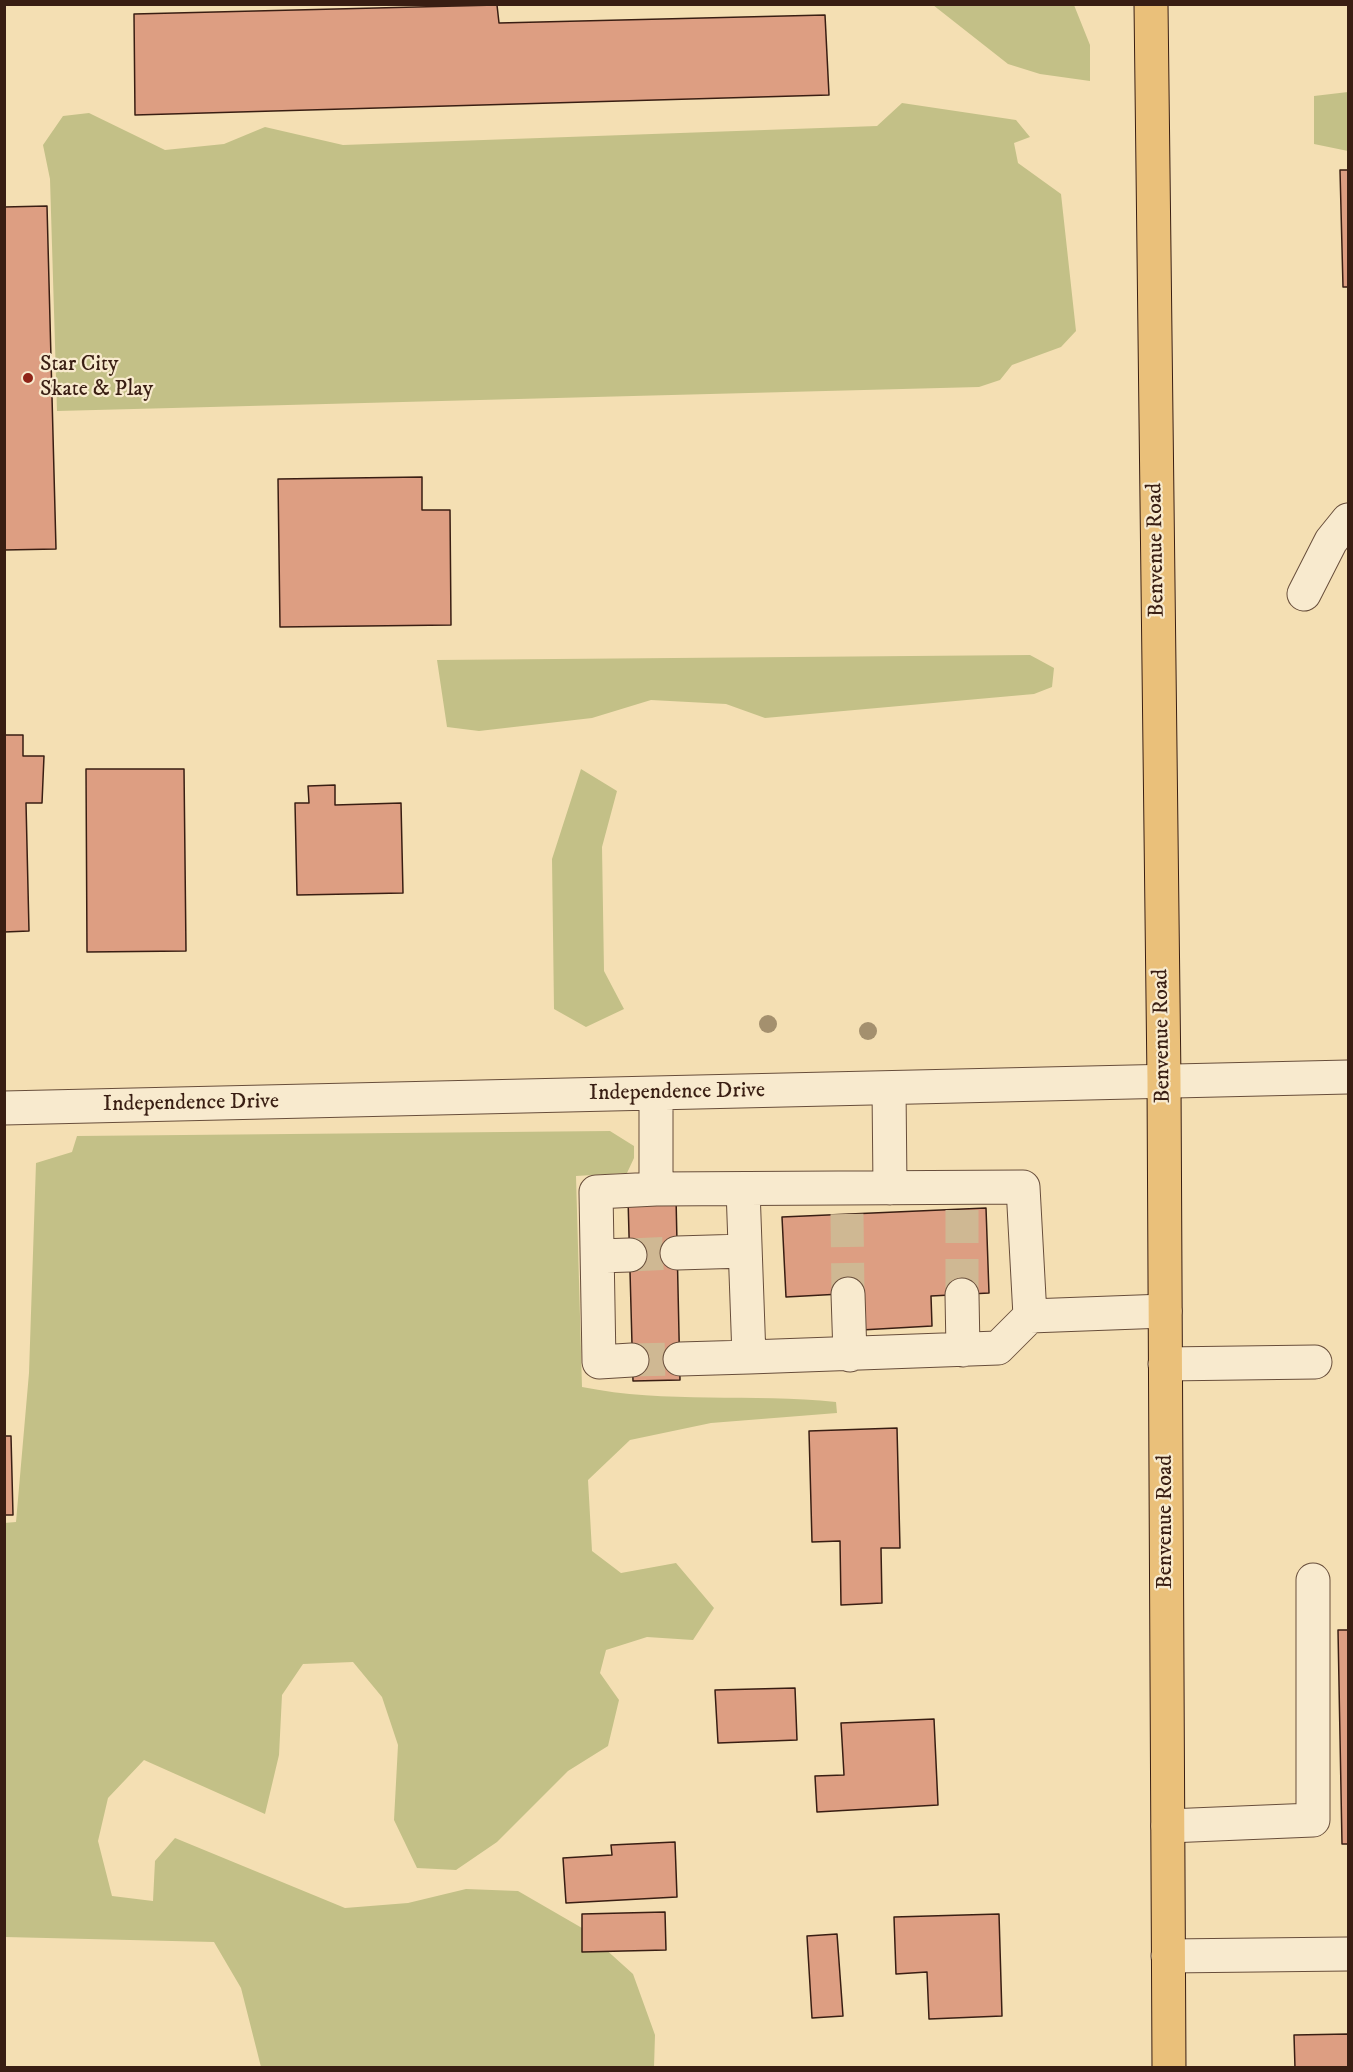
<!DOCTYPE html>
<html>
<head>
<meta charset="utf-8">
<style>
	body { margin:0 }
	#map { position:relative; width:1353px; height:2072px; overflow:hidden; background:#f4dfb3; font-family:"IM FELL DW Pica",serif }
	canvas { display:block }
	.frame { position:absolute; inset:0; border:6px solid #391e13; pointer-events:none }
</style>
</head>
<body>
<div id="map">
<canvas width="1353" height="2072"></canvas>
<div class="frame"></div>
</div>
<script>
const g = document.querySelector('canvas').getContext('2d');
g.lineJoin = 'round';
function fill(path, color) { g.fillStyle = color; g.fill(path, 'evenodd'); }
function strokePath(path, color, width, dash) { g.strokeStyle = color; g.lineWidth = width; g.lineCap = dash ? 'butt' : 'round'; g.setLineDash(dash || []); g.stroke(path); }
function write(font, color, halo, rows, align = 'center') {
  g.font = font + ' "IM FELL DW Pica",serif'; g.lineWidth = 4.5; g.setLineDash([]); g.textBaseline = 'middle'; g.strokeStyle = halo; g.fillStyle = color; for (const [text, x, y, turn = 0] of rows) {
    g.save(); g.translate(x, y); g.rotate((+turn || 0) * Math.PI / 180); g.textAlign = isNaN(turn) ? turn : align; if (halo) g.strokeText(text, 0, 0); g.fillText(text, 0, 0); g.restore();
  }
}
fill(new Path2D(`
	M933 5H1074L1090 45V81L1040 74 1008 64Z
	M1348 92V151L1314 144V96Z
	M902 103 1016 120 1030 137 1014 143 1018 163 1061 194 1076 331 1061 347 1012 365 1000 380 979 387 57 411 50 179 43 145 63 116 89 113 165 150 224 144 265 127 343 145 877 126Z
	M1030 655 1054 668 1052 687 1034 694 765 718 726 704 651 700 592 718 479 731 447 727 437 660Z
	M581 769 617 791 602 847 604 971 624 1009 586 1027 554 1009 552 859Z
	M610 1131 634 1146V1158L627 1173 576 1176 582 1387C666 1404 752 1393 836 1402L837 1413 711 1423 630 1440 588 1480 592 1551 621 1573 676 1563 714 1608 693 1640 647 1637 606 1650 600 1673 619 1700 608 1746 568 1771 497 1842 456 1870 417 1868 394 1820 398 1745 382 1697 353 1662 303 1664 282 1695 279 1755 265 1814 144 1760 108 1798 98 1841 112 1896 153 1901 155 1861 175 1838 345 1908 408 1903 466 1889 518 1891 582 1928 633 1974 655 2035 654 2067H261L241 1988 214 1942 5 1937 4 1523 16 1522 29 1373 36 1163 72 1152 77 1136Z`), '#c3c087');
const building = new Path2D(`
	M497 5 499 23 825 15 829 95 135 115 134 14Z
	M1340 170H1348V287H1343Z
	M47 206 56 549 4 550V207Z
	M422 477V510H450L451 625 280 627 278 479Z
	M4 735H23V756H44L42 803H26L29 931 4 932Z
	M86 769H184L186 951 87 952Z
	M335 785V805L401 803 403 893 297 895 295 803H309L308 786Z
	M676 1197 680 1380 633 1381 628 1198Z
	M986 1208 989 1293 931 1296 932 1326 861 1330 859 1293 786 1297 782 1217Z
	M897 1428 900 1548H881L882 1603 841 1605 840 1541 812 1542 809 1431Z
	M4 1436H11L13 1515H4Z
	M1338 1630H1348V1844H1342Z
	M795 1688 797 1740 718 1743 715 1690Z
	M934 1719 938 1805 817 1812 815 1776 844 1775 841 1723Z
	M675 1842 677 1897 566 1903 563 1858 612 1855 611 1845Z
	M665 1912 666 1950 582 1952V1914Z
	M999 1914 1002 2016 929 2019 927 1972 896 1974 894 1917Z
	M837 1934 843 2016 812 2018 807 1936Z
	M1348 2034V2068H1295L1294 2035Z`);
fill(building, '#dd9e82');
strokePath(building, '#391e13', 1.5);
strokePath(new Path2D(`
	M962 1210V1295
	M847 1214 848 1294
	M630 1255 677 1253
	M632 1360 680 1359`), '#cfb893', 33, [33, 16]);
const minor = new Path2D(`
	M1304 594 1331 541 1348 520
	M889 1088 890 1188
	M656 1093V1189L1023 1187 1030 1316 1165 1311
	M4 1108 1348 1077
	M743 1189 749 1357 998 1348 1030 1316
	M677 1253 745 1251
	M598 1256 630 1255
	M848 1294 850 1355
	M962 1295 963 1350
	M680 1359 749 1357
	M632 1360 599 1362 596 1192 656 1189
	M1165 1364 1315 1362
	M1168 1826 1313 1820V1580
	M1168 1956 1348 1954`);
const major = new Path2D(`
	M1151 4 1164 1081 1169 2068`);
strokePath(minor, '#684e3b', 35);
strokePath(major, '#391e13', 35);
strokePath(minor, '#f8eace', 33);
strokePath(major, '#eac07a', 33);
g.fillStyle = '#a4906e';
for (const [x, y] of [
	[768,1024],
	[868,1031]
]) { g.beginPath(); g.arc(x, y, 9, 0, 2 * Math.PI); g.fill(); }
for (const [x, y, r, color] of [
	[28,378,6,"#8f2418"]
]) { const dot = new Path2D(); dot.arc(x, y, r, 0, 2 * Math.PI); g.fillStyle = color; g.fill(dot); strokePath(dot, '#f8eace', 2); }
write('22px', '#391e13', '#f8eace', [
	["Star City",40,365],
	["Skate & Play",40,390]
], 'left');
write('22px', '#391e13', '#f8eace', [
	["Benvenue Road",1157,550,-91],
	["Benvenue Road",1163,1036,-91],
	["Independence Drive",677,1093,-1],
	["Independence Drive",191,1104,-1],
	["Benvenue Road",1166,1522,-90]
]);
</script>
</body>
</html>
